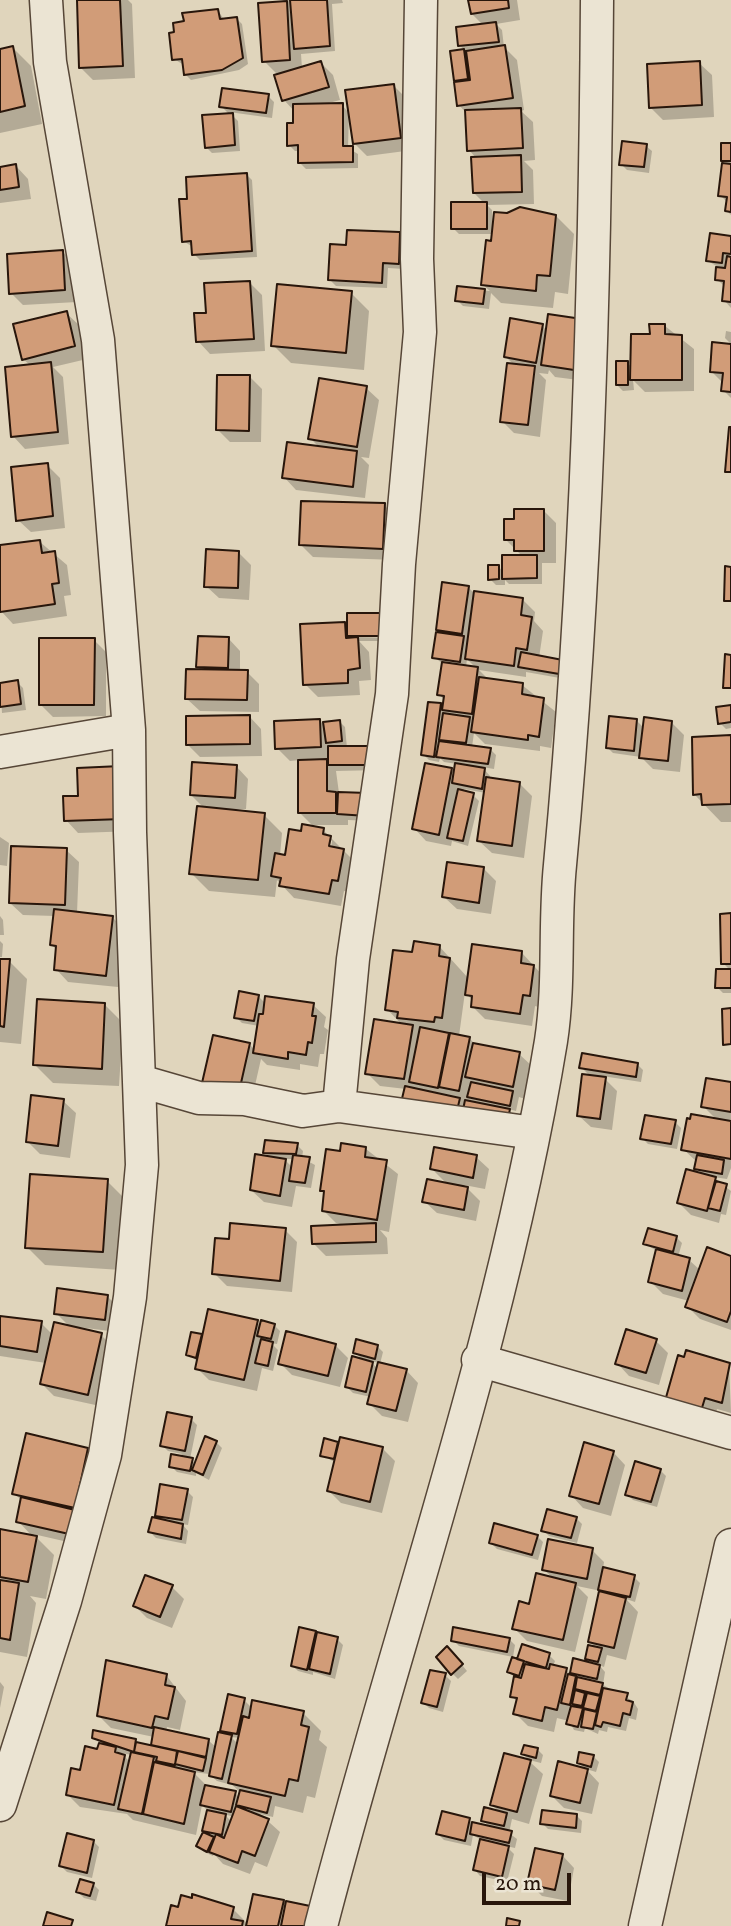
<!DOCTYPE html>
<html>
<head>
<meta charset="utf-8">
<style>
	body { margin:0 }
	#map { position:relative; width:731px; height:1926px; overflow:hidden; background:#e0d5bc; font-family:Vollkorn,serif }
	canvas { display:block }
	.scale { position:absolute; left:482px; top:1873px; width:89px; height:32px; box-sizing:border-box; border:4px solid #28160b; border-top:0; padding-left:9px; font-size:21px; line-height:24px; white-space:nowrap; color:#28160b; -webkit-text-stroke:5px #ebe4d3; paint-order:stroke }
</style>
</head>
<body>
<div id="map">
<canvas width="731" height="1926"></canvas>
<div class="scale">20 m</div>
</div>
<script>
const g = document.querySelector('canvas').getContext('2d');
g.lineJoin = 'round';
function fill(path, color) { g.fillStyle = color; g.fill(path, 'evenodd'); }
function strokePath(path, color, width, dash) { g.strokeStyle = color; g.lineWidth = width; g.lineCap = dash ? 'butt' : 'round'; g.setLineDash(dash || []); g.stroke(path); }
fill(new Path2D(`
	M78 0H128L132 4 135 78 93 80 81 68Z
	M282 0H342L343 3 332 4 335 51 301 54 302 68 321 63 333 75 340 100 325 104 342 105 349 113 348 148 358 154V168L306 169 300 163V151H295L289 145 295 112 284 100 278 75 264 61 286 3Z
	M470 0H517L520 20 496 24 502 30 504 47 517 60 524 110 521 111 533 122 535 160 524 161 533 170 534 204 487 205 492 210V223L556 216 574 234 568 294 555 292 553 308 501 303 491 293 489 309 463 306 457 300 458 288 490 291 483 285 493 234H459L453 228 485 204 474 193 477 159 469 150 467 114 459 105V83L452 52 465 50 460 46 484 26 472 14Z
	M218 10 224 20 236 18 242 24 248 64 239 70 191 80 185 74 184 65 174 59Z
	M13 48 31 66 42 124 0 133V51Z
	M699 63 712 75 714 117 663 120 650 107Z
	M393 85 406 98 413 150 367 156 355 144Z
	M268 96 274 102 272 118 229 112 238 121 240 151 212 153 206 147 230 115 221 106Z
	M731 145V215L727 211 728 203 720 195 728 165 723 160Z
	M646 146 652 151 649 173 627 170 621 164Z
	M16 166 28 179 31 199 0 203V168Z
	M246 174 252 180 257 257 200 260 194 254 193 247 183 241 189 200Z
	M399 234 405 240 404 269 388 268 387 288 336 286 330 280Z
	M731 237V308L724 300 725 287 717 279 718 267 708 261Z
	M63 252 75 265 77 302 23 305 11 293Z
	M250 283 262 295 265 351 210 354 198 341Z
	M351 293 369 311 364 370 291 363 273 345Z
	M66 313 79 325 87 359 53 367 63 377 69 444 25 449 13 436 31 366 23 359Z
	M542 325 586 381 555 377 549 370 548 374 539 373 546 380 540 437 514 433 502 421 514 365 506 357Z
	M665 326 694 349V391L645 392 633 380 634 390 623 391 617 385 627 363 632 367 651 336Z
	M726 331 731 332V344L725 338Z
	M731 346V398L723 390 724 384 711 371Z
	M250 377 262 389 261 442H230L217 429Z
	M366 388 379 400 369 458 361 457 369 465 365 498 296 490 284 477 320 448 310 438Z
	M47 465 60 478 65 528 31 532 18 520Z
	M384 505 397 518 395 560 313 557 301 545Z
	M544 511 556 523V563H542V584H509L505 580V585H496L490 579 499 567 503 572 523 557 506 540 516 521Z
	M40 542 67 565 71 595 64 596 67 616 13 624 1 611 0 547Z
	M239 553 251 565 249 600 219 598 206 586Z
	M468 587 474 593 523 600 535 612 534 621 543 631 539 658 571 680 526 672V677L479 670 489 680 522 685 556 712 551 748 540 746V751L485 744 474 733 472 747 490 749 496 755 494 769 482 767 490 776V780L520 784 532 796 524 858 492 853 479 841 486 793 464 789 463 792 473 795 479 801 468 846 452 841 451 846 426 841 414 828 451 770 455 774 457 764 444 762 440 758 439 762 429 760 423 754 440 705 444 709 445 701 439 694 443 664 434 657 443 635 438 629ZM467 659 477 669 466 667Z
	M345 624 357 637 393 638V641H359L369 652 371 680 359 681 360 695 318 697 305 684Z
	M228 638 240 651V671L247 672 259 684V712L200 711 187 699 202 671 198 667Z
	M94 640 106 652V716L53 717 40 704Z
	M17 682 23 688 26 710 2 713 0 684Z
	M731 707V728L726 729 720 723Z
	M249 716 261 729 262 756 200 757 188 745Z
	M320 721 326 727 339 721 345 727 347 748 381 770 336 771 339 793 372 821 348 820V825H312L300 813V760L290 761 277 748Z
	M637 721 644 728 672 723 684 735 680 772 653 769 641 757 613 753 607 747Z
	M731 737V822H721L694 794Z
	M236 766 248 779 246 809H235V812L264 815 282 833 280 856 286 857 302 833 323 830 356 863 350 892 344 891 341 906 294 898 277 880 275 897 209 891 191 873 205 809 191 795ZM329 838 332 841 330 855H326Z
	M80 798 135 831 78 833 66 820Z
	M0 837 9 843 7 866 0 865Z
	M66 850 79 862 77 913 113 918 125 930 118 987 68 982 56 969 58 951 52 945 55 916 23 915 10 903Z
	M484 869 496 881 491 914 457 909 444 897Z
	M731 915V993H723L717 987 730 970 723 963Z
	M0 916 3 920 4 935H0Z
	M0 941 3 944 2 957H0Z
	M439 946 469 979 522 953 546 979 542 1008 535 1006 532 1026 485 1019 472 1006 473 1001 465 992 459 1036 469 1038 476 1045 519 1054 532 1066 525 1099 519 1097 516 1111 508 1109 515 1117 512 1128 406 1089 380 1086 367 1073 403 1026 387 1009 414 954Z
	M0 960 9 961 27 979 21 1044 0 1042Z
	M258 996 266 1004 313 1005 326 1017 324 1027 328 1030 324 1054H320L318 1067 300 1064V1070L267 1065 261 1059 251 1103 217 1095 249 1044 255 1050 259 1026 242 1023 236 1017Z
	M105 1005 123 1023 119 1086 53 1083 35 1065Z
	M637 1064 643 1070 641 1082 602 1076 617 1091 612 1130 591 1127 578 1115 591 1077 581 1067Z
	M731 1084V1168L727 1179 713 1177 731 1191 726 1215 721 1214 719 1223 691 1215 679 1203 703 1175 696 1169 697 1162 683 1149 717 1120 703 1106Z
	M63 1101 76 1113 70 1158 40 1154 28 1142Z
	M675 1122 681 1128 677 1149 648 1144 642 1138Z
	M297 1145 303 1151 302 1158 315 1165 311 1188 296 1186 292 1207 264 1202 251 1190 270 1158 265 1153ZM284 1159H294L293 1168Z
	M366 1149 398 1174 389 1232 380 1230 387 1238 388 1254 326 1256 313 1243 344 1225 336 1223 324 1211 326 1194 322 1190 341 1153Z
	M476 1157 489 1169 485 1189 464 1185 480 1201 476 1221 437 1213 424 1201 448 1185 432 1169Z
	M107 1181 125 1199 121 1270 45 1265 27 1247Z
	M285 1230 297 1242 292 1292 227 1286 214 1273 230 1241Z
	M676 1237 682 1243 678 1257 689 1260 700 1270 731 1258V1330L700 1319 687 1306 689 1301 663 1294 650 1281 657 1251 645 1244Z
	M107 1296 120 1309 117 1332 78 1327V1330L101 1335 113 1347 100 1406 54 1396 42 1384 46 1363 0 1356V1317L41 1323 53 1335 71 1328 56 1313Z
	M257 1322 261 1326 274 1325 280 1331 277 1344 271 1343 278 1350 273 1371 262 1368 257 1391 209 1380 197 1368 198 1362 188 1354 201 1336 203 1338Z
	M656 1341 668 1353 659 1385 629 1376 617 1363Z
	M335 1345 348 1358 340 1387 292 1375 280 1363Z
	M377 1346 383 1352 380 1364 406 1370 418 1383 408 1422 382 1416 369 1403 371 1397 353 1393 347 1387 363 1361 355 1352ZM370 1361 380 1363 378 1369Z
	M729 1364 731 1413 717 1409 713 1422 679 1412Z
	M191 1419 197 1425 190 1459 196 1464 216 1442 222 1448 209 1480 196 1473V1476L177 1472 171 1466 182 1454 168 1451 162 1445Z
	M342 1439 383 1449 395 1461 382 1513 341 1503 329 1491 336 1463 322 1455 337 1443 340 1446Z
	M87 1450 105 1468 81 1545 33 1534 54 1555 46 1599 30 1596 36 1603 27 1657 0 1652V1531L33 1537 18 1521 22 1501 14 1493Z
	M613 1452 625 1465 611 1516 583 1508 571 1495Z
	M660 1470 666 1476 657 1507 633 1500 627 1494Z
	M187 1491 193 1497 188 1525 182 1524 188 1531 186 1544 156 1538 150 1532 162 1521 157 1515Z
	M576 1518 582 1524 577 1543 549 1536 543 1530Z
	M537 1536 543 1542 538 1560 497 1549 491 1543Z
	M592 1550 604 1562 603 1569 634 1577 640 1583 635 1602 626 1599 638 1612 626 1660 607 1655 604 1667 599 1665 605 1672 603 1685 633 1701 638 1709 636 1720 629 1718 626 1731 608 1727 607 1732 599 1730 598 1734 585 1728 584 1732 574 1730 569 1721 557 1718 554 1732 528 1726 515 1713 518 1702 511 1696 515 1678 509 1672 513 1660 549 1655 555 1661 553 1667 566 1670 571 1674 574 1660 594 1665 587 1658 597 1649 590 1642 601 1591 577 1586 588 1597 575 1652 527 1641 514 1628 554 1579 544 1570ZM521 1664H525L518 1685 514 1684Z
	M172 1587 184 1599 172 1628 147 1618 135 1606Z
	M315 1632 337 1639 343 1645 335 1679 313 1672V1675L298 1671 292 1665Z
	M509 1639 515 1645 513 1657 459 1646 453 1640Z
	M453 1654 467 1671 458 1679 452 1673Z
	M166 1675 186 1701 180 1730 167 1727 166 1732 209 1741 217 1748 228 1736 222 1730 244 1700 252 1708 303 1713 321 1731 319 1740 327 1747 315 1798 307 1796 303 1813 275 1806 273 1817 260 1814 280 1832 267 1867 255 1862 250 1874 223 1864 214 1854 213 1856 204 1852 198 1846 212 1838 204 1830 208 1811 202 1805 196 1835 133 1820 127 1814 80 1807 67 1794 99 1751 100 1744 94 1737 136 1741 157 1749 153 1744 154 1737 111 1728 99 1716ZM231 1737 240 1738 238 1744ZM121 1753 132 1755 130 1762ZM193 1772 209 1774 217 1781 228 1784V1781L241 1793 240 1798 235 1793 207 1786ZM224 1814 234 1817 232 1822Z
	M445 1675 451 1681 443 1712 429 1708 423 1702Z
	M0 1682 4 1687 0 1708Z
	M537 1749 543 1755 541 1763 529 1760 523 1754Z
	M593 1756 599 1762 596 1772 586 1769 599 1783 592 1814 564 1808 552 1796 586 1770 579 1763Z
	M530 1762 543 1774 529 1824 512 1819 509 1833 517 1839 515 1848 506 1846 514 1854 507 1882 480 1876 475 1870 481 1840 473 1835 471 1846 444 1840 438 1834 469 1820 475 1825 491 1829 483 1820 500 1813 492 1805Z
	M576 1815 582 1821 581 1833 548 1829 542 1823Z
	M93 1841 99 1847 92 1878 67 1872 61 1866Z
	M562 1855 574 1868 568 1901 542 1896 529 1883Z
	M93 1884 99 1890 96 1901 84 1898 78 1892Z
	M283 1902 325 1926H168L180 1910 233 1909 248 1924Z`), '#0003');
const building = new Path2D(`
	M77 0H120L123 66 79 68Z
	M327 0 330 46 294 49 290 0Z
	M468 0H508L509 8 471 14Z
	M287 1 290 60 262 62 258 3Z
	M218 9 220 19 237 17 243 58 222 70 184 75 182 59 172 60 169 33 174 32 173 23 184 21 182 13Z
	M496 22 499 42 458 46 456 27Z
	M505 45 513 98 457 106 454 82 470 80 466 51Z
	M13 46 25 106 0 112V49Z
	M464 49 468 79 454 81 450 51Z
	M321 61 329 87 282 101 274 75Z
	M700 61 702 105 649 108 647 64Z
	M394 84 401 138 353 144 345 90Z
	M222 88 269 94 266 113 219 107Z
	M343 103V146H353V162L298 163V145L287 146V123H293V104Z
	M521 108 523 148 467 151 465 110Z
	M233 113 235 145 205 148 202 115Z
	M622 141 647 144 644 167 619 165Z
	M721 143H731V161H721Z
	M521 155 522 192 473 193 471 157Z
	M722 163 731 164V212L725 211 727 197 718 196Z
	M16 164 19 187 0 190V167Z
	M247 173 252 251 192 255 191 241 182 242 179 199H187L186 177Z
	M451 202H487V229H451Z
	M520 207 556 215 550 276 537 275 536 291 481 285 486 240 491 241 494 212 507 213Z
	M347 230 400 232 399 264 383 263 382 283 328 280 330 244 346 245Z
	M710 233 731 236V254L723 253 722 263 706 261Z
	M63 250 65 290 9 294 7 254Z
	M727 256 731 257V302L722 301 724 281 715 280 716 267 725 268Z
	M250 281 254 339 196 342 194 313H206L204 283Z
	M277 284 352 291 346 353 271 346Z
	M457 286 485 289 483 304 455 301Z
	M67 311 75 346 22 360 13 324Z
	M548 314 582 319 574 370 541 365Z
	M510 318 543 324 536 363 504 357Z
	M649 324H665V334L682 335V380H630L631 334H650Z
	M712 342 731 344V392L721 391 723 373 710 372Z
	M616 361H628V385H616Z
	M51 362 58 432 11 437 5 367Z
	M507 363 535 366 528 425 500 422Z
	M217 375H250L249 431 216 430Z
	M319 378 367 386 357 447 308 439Z
	M729 427H731V472H725Z
	M287 442 357 451 353 487 282 478Z
	M48 463 53 516 16 521 11 467Z
	M301 501 385 503 383 549 299 545Z
	M514 509H544V551H514V540H504V519H514Z
	M40 540 42 553 55 551 59 583 52 584 55 604 0 612V545Z
	M206 549 239 551 238 588 204 587Z
	M502 555H537V578L502 579Z
	M488 565H499V579L488 580Z
	M725 566 731 567V601H724Z
	M442 582 469 586 462 634 436 630Z
	M474 591 523 598 521 615 532 617 527 650 516 648 514 666 465 659Z
	M347 613H388L387 636H347Z
	M345 622 346 638 358 637 360 668 348 670V683L303 685 300 624Z
	M436 632 464 636 460 662 432 658Z
	M198 636 229 637 228 668 196 667Z
	M39 638H95L94 705H39Z
	M521 652 568 661 565 675 518 667Z
	M725 654 731 655V688H723Z
	M442 662 478 667 472 714 442 710 444 696 437 695Z
	M186 669 248 670 247 700 185 699Z
	M479 677 523 683 522 694 544 698 539 737 528 735V740L471 732Z
	M18 680 21 704 0 707V683Z
	M428 702 441 703 434 757 421 755Z
	M731 705V722L718 724 716 707Z
	M443 713 470 717 466 743 439 740Z
	M250 715V744L186 745V716Z
	M609 716 637 719 634 751 606 748Z
	M644 717 672 721 668 761 639 758Z
	M320 719 321 747 275 749 274 721Z
	M340 720 342 741 326 743 323 722Z
	M731 735V804L702 805 701 794 693 795 692 737Z
	M439 741 491 748 488 764 436 757Z
	M328 746H376V765H328Z
	M327 759V791L336 792V813H298V760Z
	M192 762 237 765 235 798 190 795Z
	M425 763 452 768 439 835 412 829Z
	M455 763 485 768 482 789 452 783Z
	M121 766 123 819 64 821 63 796H78L77 768Z
	M486 777 520 782 512 846 477 841Z
	M458 789 474 793 463 841 447 838Z
	M338 792 368 793 367 816 337 814Z
	M197 806 265 813 258 880 189 874Z
	M302 824 324 828 323 834 331 836 329 846 344 849 338 881 332 880 329 894 279 886 281 878 271 876 275 853 285 855 289 829 301 831Z
	M11 846 67 848 65 905 9 903Z
	M447 862 484 867 479 903 442 897Z
	M54 909 113 916 106 976 54 970 56 946 50 945Z
	M731 913V964H721L720 914Z
	M414 941 440 945 439 956 450 958 442 1018 435 1017 434 1022 397 1018 398 1012 385 1010 393 950 412 952Z
	M472 944 522 951 521 963 534 965 530 996 523 995 520 1014 471 1007 472 996 465 995Z
	M0 959H10L4 1027 0 1026Z
	M716 969H731V988H715Z
	M239 991 259 995 254 1021 234 1018Z
	M265 996 314 1003 312 1016H316L312 1043 308 1042 306 1055 288 1052V1059L253 1053 259 1014H263Z
	M37 999 105 1003 102 1069 33 1065Z
	M731 1008V1044L723 1045 722 1009Z
	M374 1019 413 1025 404 1079 365 1074Z
	M420 1027 449 1033 438 1088 409 1082Z
	M450 1033 470 1037 459 1091 439 1087Z
	M213 1035 250 1043 239 1092 202 1083Z
	M473 1043 520 1052 513 1087 465 1077Z
	M582 1053 638 1063 636 1077 579 1068Z
	M582 1074 606 1077 600 1119 577 1116Z
	M706 1078 731 1082V1112L701 1107Z
	M471 1082 513 1091 510 1106 467 1097Z
	M405 1086 460 1098 455 1119 400 1107Z
	M31 1095 64 1099 58 1146 26 1142Z
	M465 1100 510 1109 507 1123 462 1115Z
	M691 1114 731 1121V1159L681 1150 687 1118 690 1119Z
	M645 1115 676 1120 671 1144 640 1139Z
	M265 1140 298 1143 296 1154 263 1153Z
	M341 1143 366 1147 365 1157 387 1160 377 1220 322 1211 324 1191H320L326 1149 340 1151Z
	M434 1147 477 1155 473 1178 430 1169Z
	M255 1154 286 1159 280 1196 250 1190Z
	M293 1155 310 1157 305 1183 289 1181Z
	M697 1155 724 1160 722 1174 694 1169Z
	M686 1169 716 1177 707 1211 677 1203Z
	M30 1174 108 1179 103 1252 25 1248Z
	M427 1179 468 1187 464 1210 422 1202Z
	M716 1181 727 1184 720 1211 708 1208Z
	M230 1223 286 1228 280 1281 212 1274 215 1238 229 1239Z
	M376 1223V1242L312 1244 311 1226Z
	M648 1228 677 1236 673 1252 643 1244Z
	M707 1247 731 1256V1311L727 1322 685 1307Z
	M656 1249 690 1258 682 1291 648 1282Z
	M57 1288 108 1295 105 1320 54 1314Z
	M208 1309 258 1320 244 1380 195 1369Z
	M0 1316 42 1321 37 1352 0 1346Z
	M261 1320 275 1324 271 1339 257 1336Z
	M54 1322 102 1333 88 1395 40 1384Z
	M626 1329 657 1339 646 1373 615 1364Z
	M286 1331 336 1344 328 1376 278 1364Z
	M191 1332 202 1334 196 1358 186 1355Z
	M261 1339 273 1342 268 1366 255 1363Z
	M356 1339 378 1345 375 1359 353 1353Z
	M686 1350 730 1363 722 1403 705 1398 701 1411 665 1401 678 1355 684 1357Z
	M352 1356 373 1362 366 1392 345 1387Z
	M378 1362 407 1369 396 1411 367 1404Z
	M167 1412 192 1417 185 1451 160 1446Z
	M26 1433 88 1448 75 1508 12 1494Z
	M205 1436 217 1441 203 1475 192 1470Z
	M340 1437 383 1447 370 1502 327 1491Z
	M324 1438 338 1442 334 1459 320 1456Z
	M584 1442 614 1451 599 1504 569 1496Z
	M171 1454 193 1458 190 1471 169 1467Z
	M635 1461 661 1469 651 1502 625 1495Z
	M160 1484 188 1489 182 1520 155 1516Z
	M21 1497 75 1510 69 1534 16 1522Z
	M547 1509 577 1517 571 1538 541 1531Z
	M152 1517 183 1524 181 1539 148 1532Z
	M494 1523 538 1535 532 1555 489 1543Z
	M0 1529 37 1536 28 1582 0 1577Z
	M548 1539 593 1548 587 1579 542 1570Z
	M603 1567 635 1575 630 1597 598 1590Z
	M536 1573 576 1583 563 1640 512 1629 519 1601 529 1604Z
	M145 1575 173 1585 160 1617 133 1606Z
	M0 1580 19 1583 10 1640 0 1638Z
	M599 1591 626 1598 614 1648 588 1642Z
	M299 1627 316 1631 307 1670 291 1666Z
	M453 1627 510 1638 507 1652 451 1641Z
	M317 1632 338 1637 330 1674 309 1669Z
	M522 1644 550 1653 546 1668 517 1659Z
	M588 1645 602 1648 598 1662 585 1659Z
	M447 1646 463 1664 451 1675 436 1657Z
	M512 1657 524 1661 519 1676 507 1672Z
	M573 1658 600 1665 597 1679 570 1673Z
	M106 1660 167 1674 165 1685 175 1687 168 1719 155 1716 152 1728 97 1716Z
	M525 1664 549 1669 550 1664 567 1668 557 1710 545 1707 542 1721 513 1714 517 1698 510 1697 514 1676 521 1678Z
	M430 1670 446 1673 437 1707 421 1703Z
	M568 1674 576 1676 570 1705 561 1703Z
	M577 1677 603 1683 600 1695 575 1689Z
	M603 1688 628 1693 626 1700 633 1702 630 1715 623 1713 620 1726 603 1722 601 1727 595 1725Z
	M575 1690 585 1693 582 1706 572 1704Z
	M587 1693 600 1696 596 1711 583 1708Z
	M228 1694 245 1698 237 1734 220 1731Z
	M252 1700 304 1711 301 1725 309 1727 298 1781 289 1779 285 1796 228 1783 243 1716 249 1718Z
	M571 1706 583 1708 578 1727 566 1724Z
	M584 1709 597 1712 593 1729 581 1727Z
	M154 1727 209 1739 206 1757 151 1745Z
	M93 1730 136 1739 134 1752 92 1738Z
	M218 1732 232 1735 222 1779 209 1776Z
	M136 1742 177 1751 175 1765 156 1761 157 1757 134 1752Z
	M99 1743 116 1747 115 1752 125 1755 114 1805 66 1795 71 1768 80 1770 85 1746 97 1749Z
	M524 1745 538 1748 536 1758 521 1754Z
	M178 1751 206 1758 203 1771 175 1764Z
	M131 1752 154 1757 142 1814 118 1809Z
	M579 1752 594 1755 591 1767 577 1763Z
	M504 1753 531 1760 517 1812 490 1805Z
	M558 1761 588 1769 580 1803 550 1796Z
	M154 1762 195 1772 184 1824 143 1814Z
	M205 1785 236 1791 231 1812 200 1805Z
	M240 1790 271 1797 267 1813 236 1805Z
	M236 1806 269 1819 255 1856 242 1851 238 1863 209 1852 216 1834 224 1838Z
	M484 1807 507 1813 504 1826 481 1821Z
	M207 1810 226 1814 222 1835 202 1831Z
	M542 1810 577 1814 576 1828 540 1824Z
	M442 1811 470 1818 465 1841 436 1834Z
	M472 1822 512 1831 509 1843 470 1834Z
	M203 1832 214 1837 207 1852 196 1846Z
	M67 1833 94 1840 87 1873 59 1866Z
	M480 1839 509 1846 502 1877 473 1870Z
	M535 1848 563 1854 555 1890 527 1884Z
	M80 1879 94 1883 90 1896 76 1892Z
	M192 1894 234 1907 231 1919 243 1921 242 1926H166L171 1905 178 1907 181 1895 192 1898Z
	M253 1894 284 1900 278 1926H246Z
	M286 1901 315 1907 311 1926H281Z
	M47 1912 73 1920 71 1926H43Z
	M507 1918 520 1921 519 1926H506Z`);
fill(building, '#d19c78');
strokePath(building, '#28160b', 2);
const minor = new Path2D(`
	M46 0 50 62 98 340 129 730
	M0 752 129 730 130 832 142 1165 130 1297 105 1455 65 1601 0 1805
	M140 1081 199 1098 245 1099 303 1111 339 1106 534 1133
	M339 1106 353 959 392 694 399 564 420 332 417 259 421 0
	M478 1360 731 1433
	M321 1926C397 1632 502 1340 551 1041 560 982 554 924 560 865 587 577 595 288 597 0
	M645 1926 731 1545`);
strokePath(minor, '#564637', 35);
strokePath(minor, '#ebe4d3', 32);
</script>
</body>
</html>
